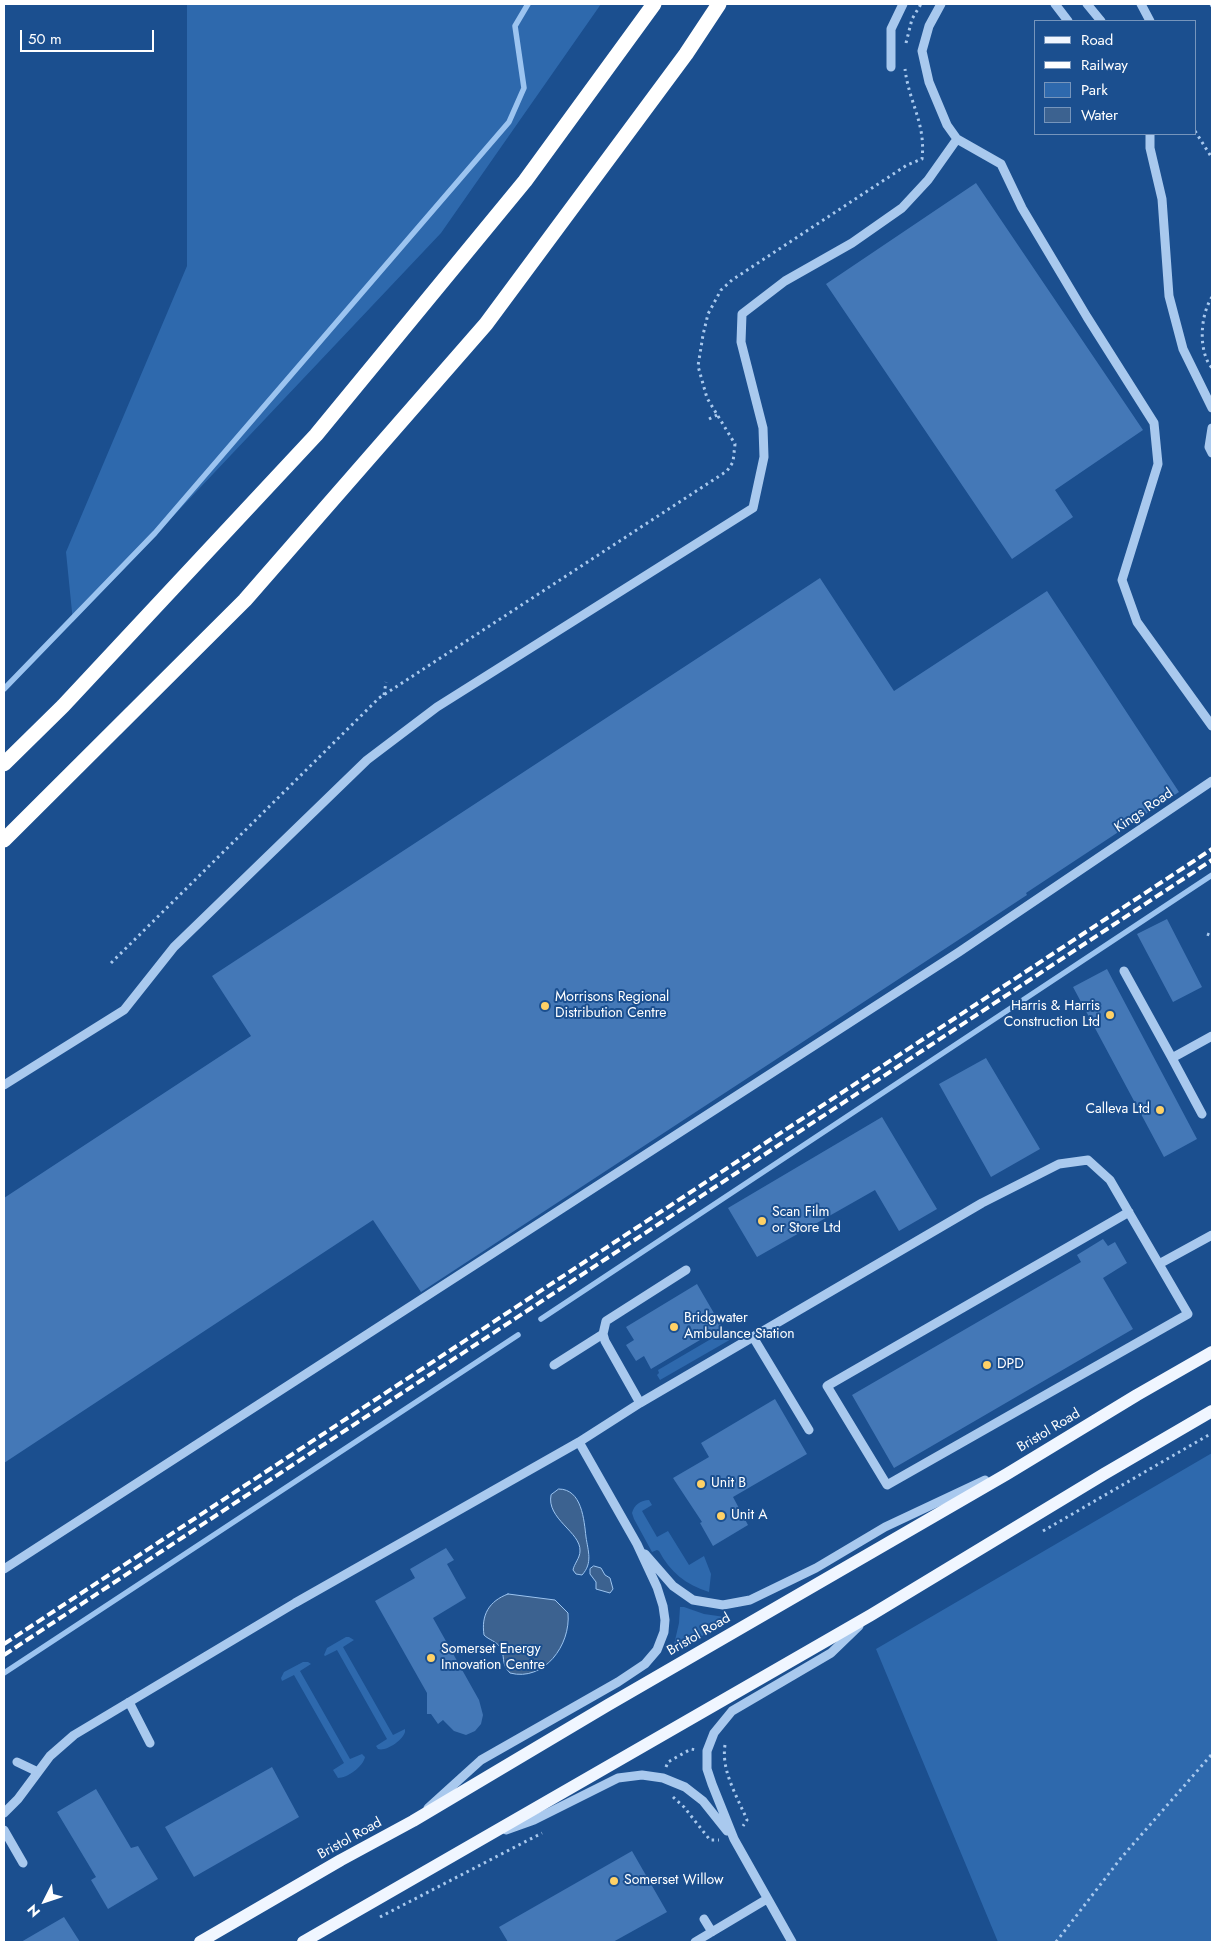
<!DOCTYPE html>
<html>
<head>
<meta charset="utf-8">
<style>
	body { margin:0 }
	#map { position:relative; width:1216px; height:1946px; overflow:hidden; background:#1b4f8f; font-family:Jost,sans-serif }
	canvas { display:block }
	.frame { position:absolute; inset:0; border:5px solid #fff; pointer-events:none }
	.legend { position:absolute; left:1034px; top:20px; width:162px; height:115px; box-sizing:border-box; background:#1b4f8f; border:1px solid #7695bc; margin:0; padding:6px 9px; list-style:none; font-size:15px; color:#fff }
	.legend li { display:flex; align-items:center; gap:10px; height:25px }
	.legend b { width:25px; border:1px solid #7695bc }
	.north { position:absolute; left:20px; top:1876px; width:50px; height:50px; -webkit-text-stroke:4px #1b4f8f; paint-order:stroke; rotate:229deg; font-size:14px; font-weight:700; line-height:20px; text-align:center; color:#fff }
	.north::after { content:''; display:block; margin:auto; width:18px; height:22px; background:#fff; clip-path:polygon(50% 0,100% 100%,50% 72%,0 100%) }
	.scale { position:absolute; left:20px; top:30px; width:134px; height:22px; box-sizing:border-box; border:2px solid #fff; border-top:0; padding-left:6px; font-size:15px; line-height:18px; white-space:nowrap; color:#fff; -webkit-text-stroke:4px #1b4f8f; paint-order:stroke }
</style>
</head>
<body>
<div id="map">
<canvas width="1216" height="1946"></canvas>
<div class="frame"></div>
<ul class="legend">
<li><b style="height:6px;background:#f0f6ff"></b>Road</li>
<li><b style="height:6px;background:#fff"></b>Railway</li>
<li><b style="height:14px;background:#2e69ad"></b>Park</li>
<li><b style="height:14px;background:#3c6290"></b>Water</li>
</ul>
<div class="north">N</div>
<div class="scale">50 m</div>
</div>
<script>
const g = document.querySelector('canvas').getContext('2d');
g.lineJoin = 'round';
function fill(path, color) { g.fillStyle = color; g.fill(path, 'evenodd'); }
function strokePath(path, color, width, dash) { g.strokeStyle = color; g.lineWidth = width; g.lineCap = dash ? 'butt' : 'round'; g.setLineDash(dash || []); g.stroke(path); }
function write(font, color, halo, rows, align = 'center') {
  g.font = font + ' Jost,sans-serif'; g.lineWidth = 4; g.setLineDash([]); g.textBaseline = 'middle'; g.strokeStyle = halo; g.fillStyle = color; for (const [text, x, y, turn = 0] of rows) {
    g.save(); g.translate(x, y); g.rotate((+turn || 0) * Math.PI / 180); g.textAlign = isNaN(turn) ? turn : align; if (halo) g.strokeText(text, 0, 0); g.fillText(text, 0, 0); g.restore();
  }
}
fill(new Path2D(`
	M187 4H601L441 233 73 622 66 552 187 266Z
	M728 1329 733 1338 660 1380 657 1375 659 1373 658 1370Z
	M1212 1453V1942H998L876 1649Z
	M649 1500 652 1505 642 1511 657 1537 668 1531 689 1565 704 1556 711 1574 709 1592C686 1585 670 1572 659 1551L657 1550 652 1552 634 1519 632 1513C634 1505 641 1500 649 1500Z
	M680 1607H684L704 1614 725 1617 727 1622 675 1651 673 1649 679 1623Z
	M346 1637H349L354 1640 343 1647 393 1735 405 1729V1732C403 1740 386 1752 378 1749L376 1746 387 1739 337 1650 325 1656 324 1655 327 1648Z
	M303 1662H308L311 1664 300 1671 350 1759 362 1754 365 1757C363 1767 347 1778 338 1778L333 1770 344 1763 294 1675 282 1681 281 1678 284 1672Z`), '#2e69ad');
const water = new Path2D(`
	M559 1489C582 1489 584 1520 586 1537 588 1551 593 1563 582 1575L576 1574 573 1570C574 1564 580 1558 580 1551 581 1532 546 1519 551 1495Z
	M594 1566 601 1568 605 1575 610 1578 613 1589 610 1593 596 1589V1582L590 1574V1569Z
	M508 1594 555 1600 568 1613C571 1645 544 1682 510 1673 500 1663 506 1656 500 1647 496 1641 489 1640 484 1635 481 1615 489 1601 508 1594Z`);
fill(water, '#3c6290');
strokePath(water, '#9cc4f0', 1);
strokePath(new Path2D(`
	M4 689 155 533 509 122 524 88 515 26 528 4
	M541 1319 1212 875
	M4 1673 518 1335`), '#9cc4f0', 5.5);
fill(new Path2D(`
	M976 183 1143 430 1055 490 1073 517 1012 559 826 284Z
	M820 578 894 691 1047 591 1179 792 1026 893 1027 895 421 1292 373 1220 4 1463V1198L251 1036 212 976Z
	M1167 919 1202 987 1173 1002 1137 934Z
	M1107 969 1197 1139 1164 1157 1073 987Z
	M986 1058 1040 1149 991 1177 939 1084Z
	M882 1117 937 1209 899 1231 875 1190 757 1257 728 1208Z
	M1103 1239 1108 1246 1115 1242 1127 1263 1103 1278 1133 1329 894 1468 852 1395 1081 1262 1077 1255Z
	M697 1284 722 1327 651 1369 644 1356 636 1361 626 1345 634 1340 626 1327Z
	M775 1399 807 1454 733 1497 748 1525 713 1546 700 1523 702 1522 673 1478 709 1457 701 1443Z
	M446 1548 454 1560 447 1564 466 1598 433 1618 479 1700 483 1715 481 1724 475 1731 466 1735 454 1731 443 1720 438 1724 431 1714H427V1693L375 1601 415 1578 410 1569Z
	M272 1767 299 1817 194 1877 165 1827Z
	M96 1789 131 1848 138 1846 158 1879 108 1909 91 1880 96 1877 57 1812Z
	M632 1851 667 1912 613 1942H508L499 1927Z
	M64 1917 80 1942H21Z`), '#4478b7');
strokePath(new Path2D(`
	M1211 4 1212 7
	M906 43 912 19 921 4
	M1195 131 1212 158
	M1212 297C1200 315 1198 352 1212 368
	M709 419 717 415
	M384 695 386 682
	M1207 934 1212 936
	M111 963 379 698 727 471 733 462 735 444 707 398 698 366 703 335 708 314 721 290 732 280 907 165 922 159C926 123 909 103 905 69
	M1043 1531 1212 1433
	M725 1745C721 1771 737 1796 747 1820L743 1826
	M666 1767 668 1762 691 1749 696 1750
	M673 1797 684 1807 710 1840H719
	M380 1917 542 1833
	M1056 1942 1121 1858 1212 1754`), '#a9c9ee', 3, [2.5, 4]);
strokePath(new Path2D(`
	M941 4 929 26 922 51 929 82 947 125 957 139 1001 164 1022 208 1087 317 1154 423 1158 464 1122 580 1137 622 1212 726
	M1055 4 1068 21
	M1087 4 1101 21
	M1141 4 1150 21
	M891 67V29L903 4
	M1150 134V148L1162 199 1169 296 1183 349 1212 408
	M1212 428 1209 447 1212 453
	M1124 971 1172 1058
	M4 1085 124 1010 174 947 367 760 437 707 753 508 764 457 763 428 741 342 742 314 785 281 852 243 902 208 928 180 957 139
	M1202 1114 1172 1058 1212 1036
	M1159 1264 1212 1235
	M753 1337 809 1430
	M554 1365 603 1334
	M640 1403 605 1341 603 1334 606 1321 686 1270
	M645 1554 673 1586 693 1600 723 1605 750 1600 816 1568 885 1527 985 1480
	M4 1569 959 952 1212 781
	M129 1702 150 1743
	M17 1762 38 1772
	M428 1808 481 1760 618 1682 645 1664 657 1650 664 1632 665 1620 663 1606 657 1587 637 1544 579 1442 640 1403 982 1203 1059 1164 1088 1160 1110 1180 1188 1314 887 1485 827 1386 1129 1212
	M4 1813 18 1799 50 1756 74 1735 295 1603 579 1442
	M4 1830 23 1863
	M506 1830 534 1820 618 1778 642 1775 663 1778 685 1787 703 1801 727 1831
	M704 1919 712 1932
	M695 1942 767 1899
	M792 1942 734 1839 712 1784 707 1769V1751L714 1733 732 1711 831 1653 859 1626`), '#a9c9ee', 9);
strokePath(new Path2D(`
	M200 1942 341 1860 413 1821 608 1705 1007 1474 1137 1395 1212 1352
	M303 1942 871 1615 1104 1474 1212 1411`), '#f0f6ff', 12);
strokePath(new Path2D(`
	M4 764 63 706 316 435 525 181 654 4
	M4 840 245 600 486 324 686 54 719 4`), '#fff', 15);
strokePath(new Path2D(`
	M4 1644 1212 849
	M4 1655 1212 860`), '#fff', 4, [9, 4]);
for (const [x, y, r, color] of [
	[545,1006,5,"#ffd166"],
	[1110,1015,5,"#ffd166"],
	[1160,1110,5,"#ffd166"],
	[762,1221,5,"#ffd166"],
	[674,1327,5,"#ffd166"],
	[987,1365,5,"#ffd166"],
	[701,1484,5,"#ffd166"],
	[721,1516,5,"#ffd166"],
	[431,1658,5,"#ffd166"],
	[614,1881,5,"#ffd166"]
]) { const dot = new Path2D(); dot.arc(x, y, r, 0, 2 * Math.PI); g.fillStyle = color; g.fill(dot); strokePath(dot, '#1b4f8f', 2); }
write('14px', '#fff', '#1b4f8f', [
	["Kings Road",1144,811,-34],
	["Bristol Road",1049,1431,-31],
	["Bristol Road",699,1635,-30],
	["Bristol Road",350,1839,-29]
]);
write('14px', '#fff', '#1b4f8f', [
	["Morrisons Regional",555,998],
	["Distribution Centre",555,1014],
	["Harris & Harris",1100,1007,"right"],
	["Construction Ltd",1100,1023,"right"],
	["Calleva Ltd",1150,1110,"right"],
	["Scan Film",772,1213],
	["or Store Ltd",772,1229],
	["Bridgwater",684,1319],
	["Ambulance Station",684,1335],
	["DPD",997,1365],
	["Unit B",711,1484],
	["Unit A",731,1516],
	["Somerset Energy",441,1650],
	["Innovation Centre",441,1666],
	["Somerset Willow",624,1881]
], 'left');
</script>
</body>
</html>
